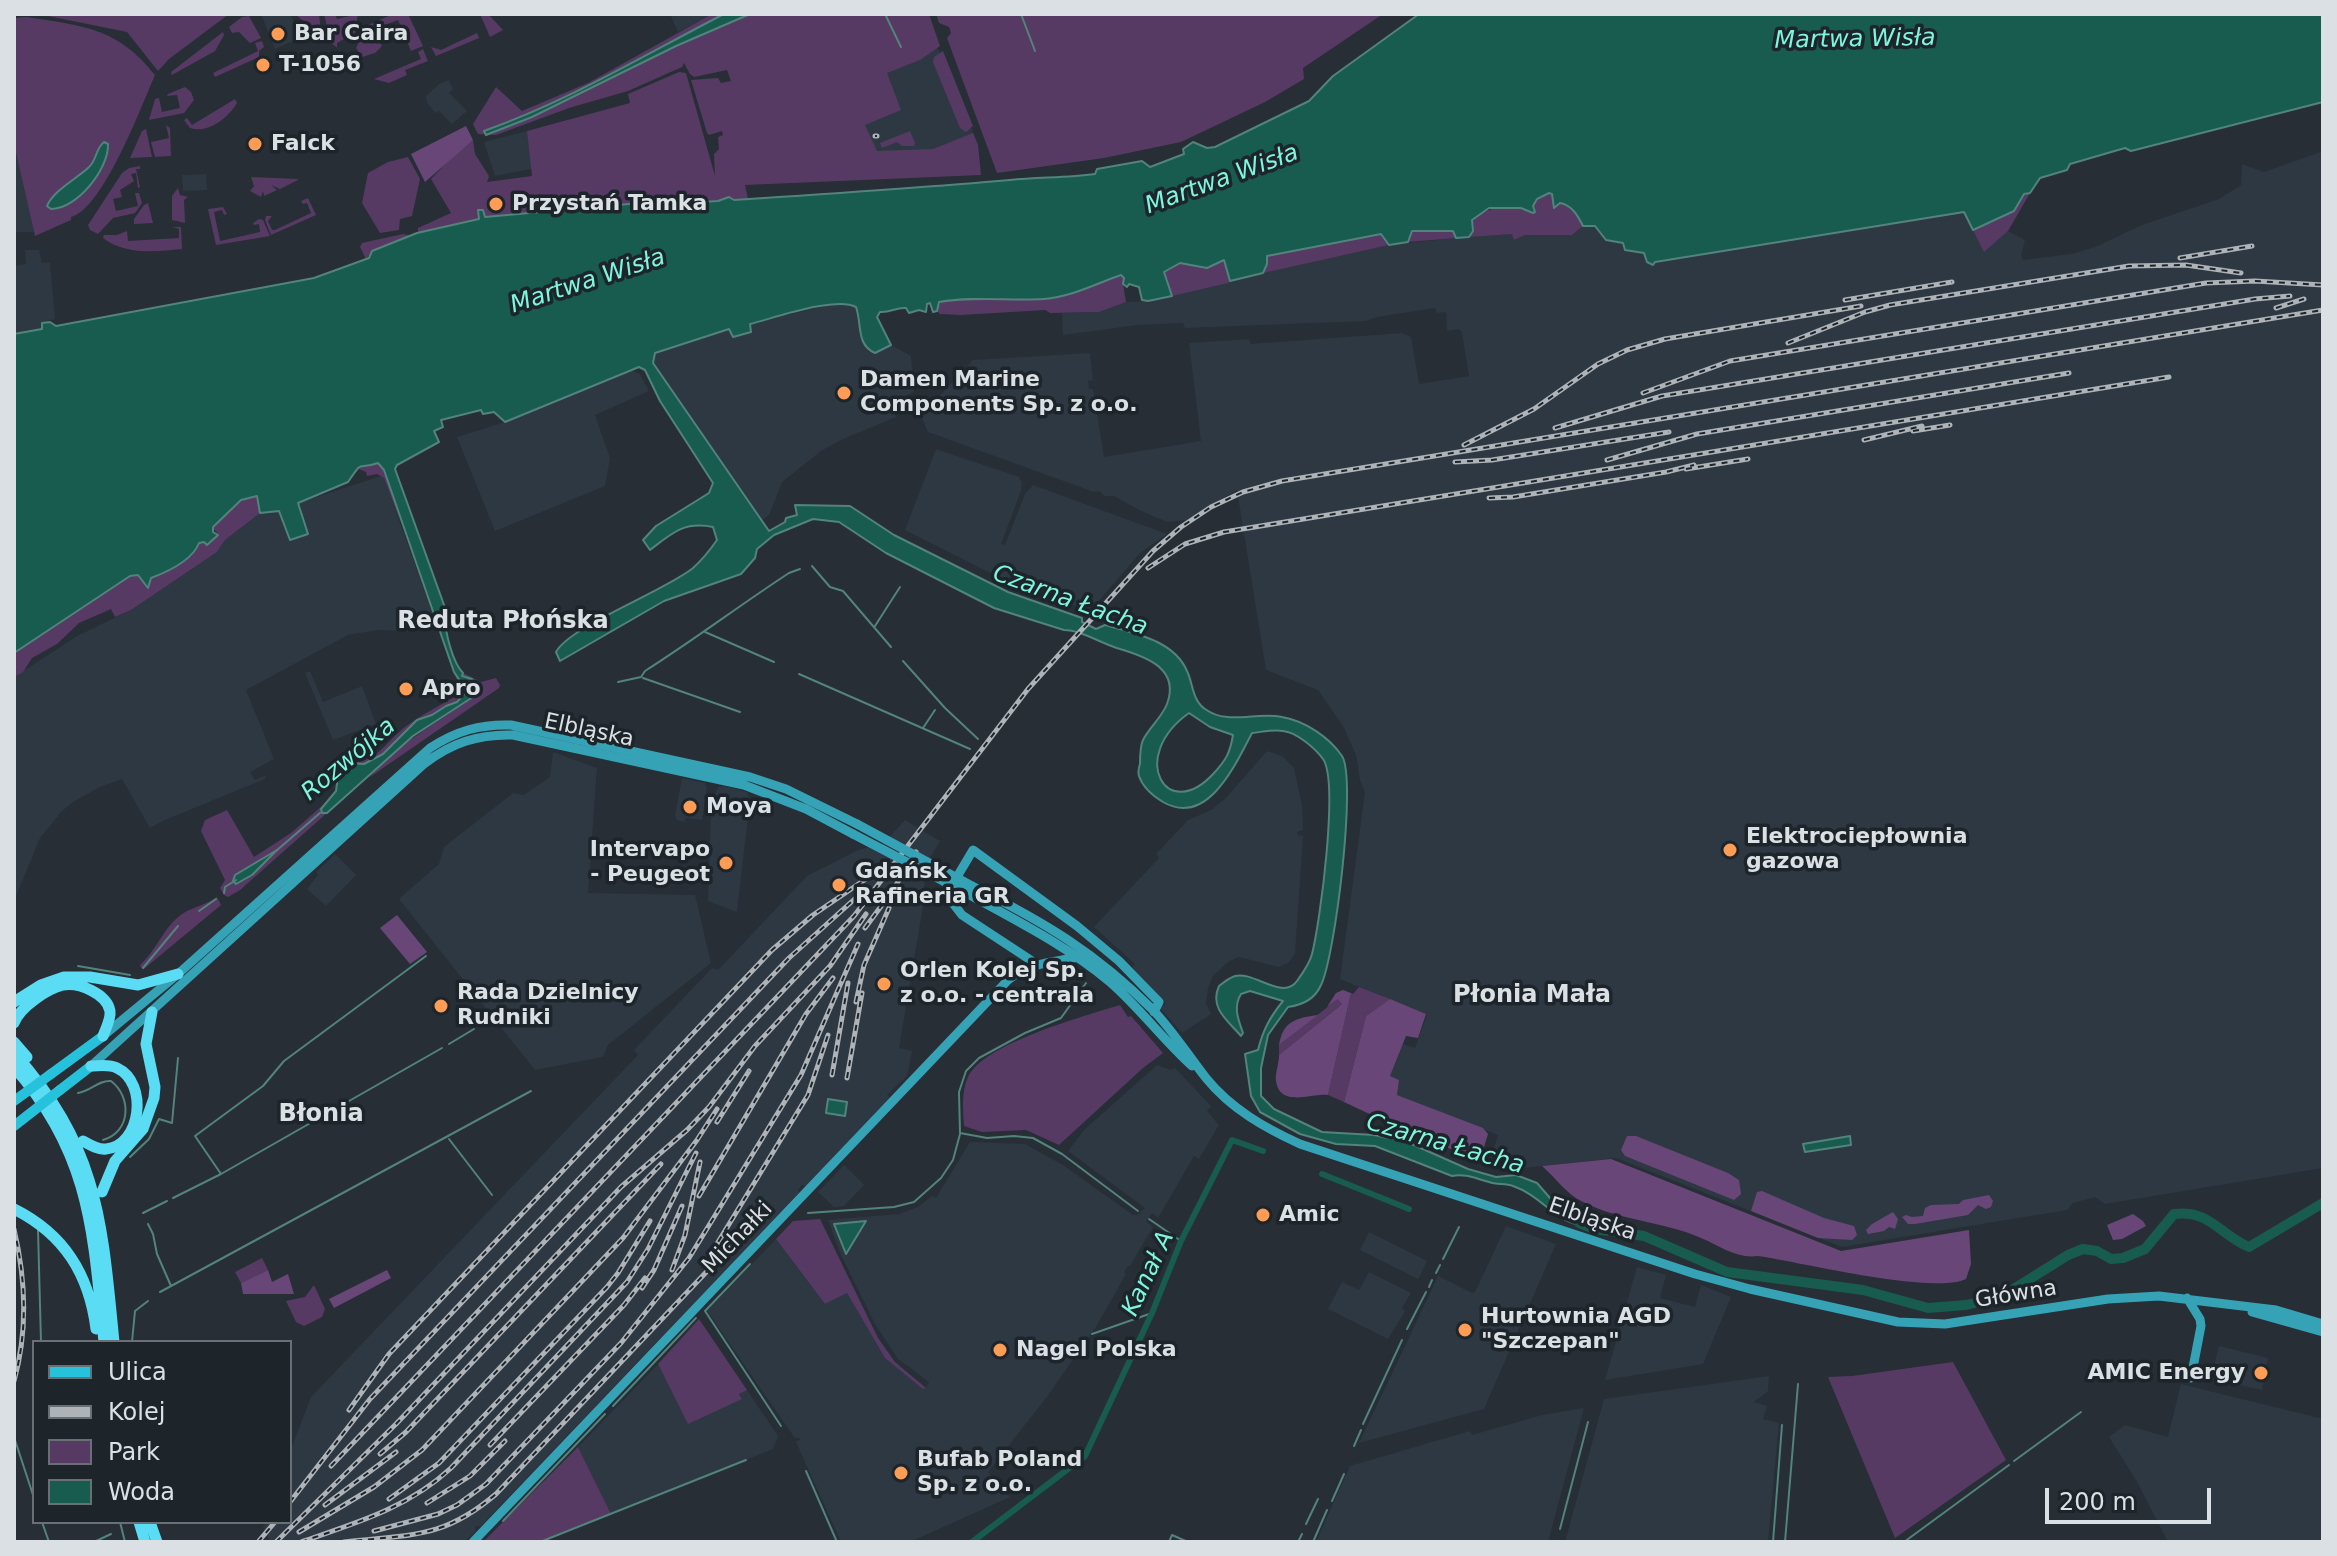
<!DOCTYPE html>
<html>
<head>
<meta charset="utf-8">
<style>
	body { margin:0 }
	#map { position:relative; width:2337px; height:1556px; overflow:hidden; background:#272e35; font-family:"DejaVu Sans",sans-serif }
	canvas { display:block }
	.frame { position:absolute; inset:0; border:16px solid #dbe0e4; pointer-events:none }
	.legend { position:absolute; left:32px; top:1340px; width:260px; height:184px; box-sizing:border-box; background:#1d252b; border:2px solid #697075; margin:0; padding:10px 14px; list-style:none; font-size:24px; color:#dbe0e4 }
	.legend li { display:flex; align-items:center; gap:16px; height:40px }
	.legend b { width:40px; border:2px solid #697075 }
	.scale { position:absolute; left:2045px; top:1488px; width:166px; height:36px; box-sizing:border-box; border:4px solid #dbe0e4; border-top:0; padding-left:10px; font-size:24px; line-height:28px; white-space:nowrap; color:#dbe0e4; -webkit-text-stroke:6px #1d252b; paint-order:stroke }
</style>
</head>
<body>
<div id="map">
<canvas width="2337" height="1556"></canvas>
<div class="frame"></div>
<ul class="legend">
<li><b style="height:10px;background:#26c2dc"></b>Ulica</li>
<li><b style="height:10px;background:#aeb3b8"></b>Kolej</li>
<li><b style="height:22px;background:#563a64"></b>Park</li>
<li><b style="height:22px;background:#185b4f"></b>Woda</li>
</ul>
<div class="scale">200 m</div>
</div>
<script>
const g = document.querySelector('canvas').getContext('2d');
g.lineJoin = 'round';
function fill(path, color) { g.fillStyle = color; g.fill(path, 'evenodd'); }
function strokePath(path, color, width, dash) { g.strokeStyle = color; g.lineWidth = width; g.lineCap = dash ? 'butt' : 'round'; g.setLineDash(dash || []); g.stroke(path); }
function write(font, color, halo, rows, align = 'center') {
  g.font = font + ' "DejaVu Sans",sans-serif'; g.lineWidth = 7; g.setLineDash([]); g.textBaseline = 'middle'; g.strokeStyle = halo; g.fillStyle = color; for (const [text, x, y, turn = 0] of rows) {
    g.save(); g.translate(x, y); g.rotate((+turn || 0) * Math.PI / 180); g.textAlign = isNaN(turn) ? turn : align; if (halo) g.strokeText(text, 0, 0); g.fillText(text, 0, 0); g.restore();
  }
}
fill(new Path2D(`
	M261 14H290L302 37 275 49Z
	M670 14H712L678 32Z
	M937 48 942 54 978 145 870 163 837 80Z
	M449 80 453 89 449 93 467 111 452 124 439 111 435 113 427 103 426 96 439 84Z
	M527 131 552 165 495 176 484 142Z
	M14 144 34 232H14Z
	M2323 151V1168L2105 1204 2095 1197 2073 1203 2067 1210 1842 1247 1616 1158 1515 1169 1490 1161 1498 1135 1397 1095 1399 1080 1390 1076 1403 1044 1415 1048 1427 1015 1340 979 1365 792 1360 780 1356 755 1343 726 1318 690 1266 670 1237 490 1187 520 1167 522 1139 510 1114 496H1105L1099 491 1094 492 928 432 921 416 973 360 1090 353 1093 380 1088 381 1089 389H1093L1104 457 1201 441 1189 343 1249 339 1251 344 1402 333 1411 337 1419 384 1469 376 1462 333 1459 329 1447 331 1446 312 1437 313 1435 308 1377 317 1366 321 1185 328 1183 323 1138 325 1063 335 1062 313 1099 312 1126 302 1148 301 1292 265 1389 245 1484 235 1512 234 1515 239 1525 235H1572L1583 226H1595L1614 243H1624L1625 250 1644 253 1647 262H1655L1965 212 1984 251 2008 231 2025 240 2021 256 2023 260 2071 254 2095 247 2142 225 2219 199 2241 185 2242 164 2264 172Z
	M206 174 207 190 183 191 182 175Z
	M25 250H39L42 263 50 262 55 319 43 322 42 329 14 334V266L26 264Z
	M849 303 856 307 860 332 866 349 872 353 891 345 911 356 914 392 890 402 896 417 841 440 821 451 782 482 769 515 762 520 653 363 655 352 730 329 733 337 750 324 825 306Z
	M630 370 640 374 649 391 595 415 610 458 605 486 495 531 457 437 505 422Z
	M936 449 1019 477 1022 483 1021 491 1001 544 1005 545 1025 494 1033 485 1167 534 1140 553 1091 610H1087L994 575 905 530Z
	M381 476 384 478 436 623 411 631 378 630 348 635 246 690 274 759 250 772 255 780 266 775 265 779 165 820 150 828 122 779 100 787 73 802 61 812 40 838 14 901V677L77 636 131 610 217 552 225 540 260 513 279 510 291 540 298 503Z
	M310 671 323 702 362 686 376 724 333 740 305 673Z
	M1267 751 1282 756 1294 768 1302 805 1303 830 1297 832 1298 835 1303 836 1295 954 1288 963 1279 967 1239 957 1228 962 1213 976 1208 988 1206 1003 1211 1014 1182 1033 1160 1008 1166 1003 1132 967 1135 964 1094 927 1159 858 1156 854 1188 820 1211 810 1225 799Z
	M553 752 597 768 588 893 695 895 711 963 608 1045 603 1057 535 1070 399 899 439 864 444 847 513 793 524 795 550 777Z
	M682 778 705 783 707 788 702 820 686 818 684 822 677 820 675 815Z
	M724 786 747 792 750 799 737 912 708 901 711 817H707V805L711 804 718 787Z
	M905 820 940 841 926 865 922 912 899 1048 912 1051 907 1076 887 1095 890 1097 806 1186 802 1185 798 1190 799 1193 481 1526H475V1532L464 1542H270L263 1527 267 1522H290V1452L311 1397 638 1055 634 1050 712 968 718 970 807 876 858 850 884 843Z
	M335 854 356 875 326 906 307 889 318 875 316 872Z
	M1157 1065 1171 1070 1175 1068 1211 1106 1207 1111 1219 1125 1199 1159 1194 1156 1158 1218 1152 1213 1146 1221 1153 1227 1130 1266H1128L1124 1272 1126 1274 1096 1327 1046 1398 988 1472 1010 1497 910 1542H841L796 1442 801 1439 794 1437 707 1311 776 1239 825 1304 847 1293 885 1358 926 1388 929 1382 898 1359 875 1324 840 1253 828 1220 899 1214 918 1207 932 1196 936 1198 970 1142 1025 1144 1063 1165 1133 1215H1137L1145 1208 1068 1151 1084 1130Z
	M844 1165 864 1185 844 1206 834 1207 818 1192Z
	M1506 1226 1556 1244 1484 1409 1359 1443 1439 1274 1440 1277 1472 1293 1475 1292Z
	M1369 1232 1427 1261 1418 1279 1360 1250Z
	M1637 1267 1666 1275 1660 1298 1695 1307 1701 1285 1731 1297 1703 1364 1605 1380Z
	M1369 1272 1411 1293 1402 1308 1405 1311 1388 1339 1328 1309 1342 1282 1359 1290Z
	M2219 1346 2268 1358 2262 1390 2211 1379Z
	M658 1364 688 1423 742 1398 739 1394 747 1390 778 1436 773 1449 611 1514 578 1447Z
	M1769 1376 1768 1391 1754 1402 1767 1406 1763 1419 1779 1423 1768 1542H1565L1604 1399Z
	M2181 1384 2323 1419V1542H2168L2136 1480 2109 1437 2125 1425 2168 1437Z
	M1584 1408 1548 1542H1316L1350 1466 1470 1431 1472 1435 1542 1415Z`), '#2d3843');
fill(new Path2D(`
	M38 14H229L169 59 158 71 127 32Z
	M295 14H319L321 32 317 33Z
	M324 14H335L337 19 358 14 353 43 344 39 337 43V48L343 52 331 43Z
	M393 14H408L423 46 411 51 398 20 366 32V26Z
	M480 14H488L503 30 490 37Z
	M712 14H724C644 54 569 100 485 131L486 134 532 117 676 46 750 14H929L940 46 920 60 887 73 901 110 865 125 877 151 933 149 973 133 978 145 981 175 745 185 748 199 734 200 729 197 718 201 685 203 684 199 485 218 483 210 479 219 418 234V228L451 213 431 179 453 156 473 140 475 154 489 176 487 182 532 176 527 131 630 103 628 94 679 72 686 73 715 176 714 154 719 149 718 137 723 135 722 131 709 135 707 133 691 80 718 78 721 83 731 81 727 70 694 77 690 74 684 63 682 67 628 91 569 108 496 135 478 134 473 124 496 87 522 111 588 83Z
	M936 14H1383L1303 68 1304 79 1265 102 1181 142 1104 158 997 173 947 38 951 33 949 27 939 23Z
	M249 16 261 38 250 43 239 32 232 33 229 27 242 17Z
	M26 17C83 26 117 27 155 75 141 107 103 209 71 217V220L35 236 14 144V18Z
	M223 32 224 35 215 51 172 75 171 72Z
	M477 33 479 38 436 56 431 47 441 50Z
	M368 37H377L382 46 375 53 362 57 356 48 360 40Z
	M262 41 264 47 259 51V57L215 77 213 73 258 51 255 43Z
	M423 49 428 61 405 70 407 75 389 83 374 79 421 59 418 52Z
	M943 51 973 126 966 132 960 128 933 62 934 57Z
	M185 87 191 92 194 100 184 113 149 120 155 99 159 98 162 112 180 108 177 95 167 96 168 94Z
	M235 99 237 103C228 118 208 134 190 128L184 120 187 118 192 125Z
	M166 125 170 128 171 156 155 157 151 142 169 138Z
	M146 129 152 157 130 158 142 131Z
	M910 131 915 143 914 146H902L897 142 882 148 880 143Z
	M408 157 420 179 412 216 400 219 399 230 380 233 362 203 368 173 388 162Z
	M140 166V169H136L140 187 138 188 136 173 131 174 134 181 120 190 122 197 113 199 116 211 138 206 135 193H139L142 203 135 213 113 218 98 234 90 230 88 225 122 173 129 168Z
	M251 177 298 179V180L280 189 271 185 277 190 264 196 263 191 261 197 250 191 254 186Z
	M178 188 180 195 188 197 184 200 185 223 172 220V196Z
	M1549 193H1552V199C1567 205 1576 211 1583 226L1572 235H1525L1514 240 1512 234 1469 237 1472 233 1471 220C1489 206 1512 202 1533 213 1532 200 1540 199 1549 193Z
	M2030 193 2008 231 1984 252 1973 230 1995 218 2003 217 2025 194Z
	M308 198 316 215 271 235 265 220 266 216H272L268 221 272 230H275L311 213 307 203 303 204 301 201Z
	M148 203 153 223 134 224V219L144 205Z
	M223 207 227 214 224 215 222 210 214 212 220 241 260 232 259 224 254 225 253 223 259 219 263 220 270 236 216 245 208 209Z
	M173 227H181L182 249C155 252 125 255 103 238L104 235H117L127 231 128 241 179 238V229Z
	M1411 231H1453L1456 238 1408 242Z
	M403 234 412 236 372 251 366 259 360 247 362 243Z
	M1381 234 1389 245 1263 273 1266 267V256Z
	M1224 260 1230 281 1228 283 1172 296 1164 272 1180 263 1207 268Z
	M1121 275 1124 278 1123 284 1126 302 1099 312 1050 313 1045 310 961 315 940 314 937 311 939 302C975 296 1008 301 1044 299 1071 297 1095 284 1121 275Z
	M378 463 384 469 401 523 384 478 377 474 367 476 366 472 359 469 363 464Z
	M249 496H257L260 513 225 540 217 552 131 610 115 617 111 609 79 623 57 644 32 658 23 672 14 677V653L126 578 138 575 150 582 151 578C167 572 193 560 199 543L218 534 212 527 228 510Z
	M454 672 467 691 457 702 446 706 432 715 417 720 383 754 364 764 353 763C378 760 387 741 405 727 422 714 443 704 461 693Z
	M463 673 481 682 496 678 500 685 499 688 370 777C402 739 441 722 478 693L472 679 462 676Z
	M323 805 322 813H327L240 890 228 897 224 895 220 888 225 880 201 831 205 820 227 810 254 857 291 833Z
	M217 897 221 905 145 968H141L140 965C155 952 162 931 177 918 189 907 205 906 217 897Z
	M1359 987 1390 999 1366 1016 1344 1102 1328 1095 1351 993 1353 994Z
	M1339 998 1343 1003 1279 1055V1045Z
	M1120 1005 1128 1017 1131 1016 1163 1053 1143 1068 1059 1145 1026 1130 982 1132 964 1126C963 1110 961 1092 968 1077 984 1043 1085 1016 1120 1005Z
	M820 1219 878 1338 895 1362 926 1388 923 1389 885 1358 847 1293 825 1304 776 1239 793 1221Z
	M262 1258 268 1270 241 1283 235 1272Z
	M314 1285 325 1309 322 1317 304 1326 296 1322 286 1301 305 1297Z
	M699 1319 747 1390 739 1394 742 1399 688 1424 658 1364Z
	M1953 1362 2006 1460 1895 1538 1828 1377 1852 1376Z
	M578 1447 611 1514 538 1542H483Z`), '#563a64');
fill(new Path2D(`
	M466 126 473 140 425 182 411 154Z
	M397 915 427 952 410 964 380 928Z
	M1343 990 1351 993 1328 1095C1312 1093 1280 1108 1276 1081 1275 1074 1279 1063 1279 1055L1342 1004 1338 999 1327 1007 1336 993Z
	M1390 999 1426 1014 1418 1038 1406 1036 1390 1076 1399 1080 1397 1095 1483 1128 1488 1134 1480 1160 1419 1137 1407 1124H1391L1344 1102 1366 1016Z
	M1318 1015 1279 1045C1283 1021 1296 1018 1318 1015Z
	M1627 1136H1636L1728 1173 1739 1180 1741 1194 1734 1200 1625 1156 1621 1150Z
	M1611 1159 1841 1251 1969 1230 1971 1264 1966 1279C1934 1295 1800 1262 1758 1256 1737 1259 1720 1246 1701 1238 1663 1221 1620 1221 1583 1202 1565 1193 1557 1179 1542 1166Z
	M1762 1191 1824 1218 1854 1226 1857 1235 1852 1240 1818 1238 1751 1211 1757 1192Z
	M1989 1195 1993 1201 1991 1207 1986 1209 1978 1205 1968 1215 1915 1224H1908L1902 1217 1906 1215 1912 1217 1923 1216 1925 1208 1931 1205 1959 1204 1963 1200Z
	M1893 1212 1898 1219 1895 1229 1889 1227 1884 1231 1868 1234 1866 1230 1872 1224Z
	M2133 1214 2143 1221 2146 1226 2122 1239 2113 1240 2107 1225Z
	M268 1270 272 1282 288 1274 294 1294H243L241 1283Z
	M387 1270 391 1278 334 1308 329 1299Z`), '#684778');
const water = new Path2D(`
	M724 14H750L676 46 532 117 486 135 484 131C569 101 644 55 724 14Z
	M1419 14H2323V102L2131 151 2125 148 2070 164 2067 170 2040 178 2030 193 2024 194 2014 211 1973 230 1964 212 1655 262 1653 265 1647 262 1644 253 1625 250 1623 243 1606 240 1595 226H1583C1578 216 1572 205 1560 203L1554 208 1552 194 1549 193 1537 199 1533 206 1535 212 1533 213 1521 208H1489L1472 220 1473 231 1469 237 1456 238 1453 231H1412L1408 242 1389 245 1381 234 1267 256V264L1263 273 1230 281 1224 260 1207 268 1180 263 1164 272 1172 296 1148 301 1142 300 1139 287 1129 284 1127 287 1123 284 1124 278 1121 275C1095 284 1071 297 1044 299 1008 301 974 296 939 302L937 311 933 312 930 303 927 304 926 312 919 310 909 313 906 308C896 307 890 313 880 312L877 317 891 345 875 353C856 345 862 324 856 307 836 296 774 318 750 324L751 332 733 337 729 329 655 353 653 363 769 531 785 522 786 518 797 515 795 505 850 506 894 535 1008 592 1082 618V622L1096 629 1105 625C1133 633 1174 640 1187 671 1193 683 1192 700 1205 709 1228 726 1257 711 1282 717 1305 721 1329 737 1342 756 1357 779 1335 957 1321 985 1315 999 1303 1005 1288 1007L1268 1035 1261 1068V1096L1274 1109 1322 1132 1374 1135 1407 1142 1468 1169 1496 1177 1516 1175 1537 1183 1563 1213 1595 1227C1556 1227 1545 1197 1513 1186 1505 1183 1497 1185 1489 1182 1477 1179 1465 1173 1452 1176L1375 1146 1336 1144 1300 1134 1260 1112 1251 1096 1245 1054 1258 1050C1263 1030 1270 1017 1283 1001L1250 991 1241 994C1233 1007 1238 1019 1243 1033L1241 1036C1228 1021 1209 1008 1219 986 1224 982 1229 978 1235 976 1254 971 1283 1001 1297 981 1302 974 1310 963 1312 954 1320 923 1339 782 1323 759 1315 748 1296 732 1283 731 1274 729 1262 732 1252 733 1236 763 1208 828 1163 802 1153 796 1143 788 1139 776 1138 773 1139 767 1140 764 1140 756 1140 747 1143 740 1149 728 1162 717 1167 704 1180 669 1147 657 1120 649 1102 644 1081 630 1064 630L994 608 886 553 839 522 813 519 774 535 757 549 755 558 741 574 664 601 560 661 556 652C570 626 665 591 693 568 702 560 710 550 717 540L713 527C684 521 672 533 650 550L643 540 656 526 709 493 713 483 660 401 645 370 639 367 505 422 494 412 483 414 481 410 441 420 443 427 434 431 439 442 397 465 395 469 448 616 445 617C445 633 453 663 463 673L462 676 472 679 479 686V693L413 736 327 813H322L321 809 336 791 339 768 349 763 364 764 383 754 417 720 432 715 446 706 457 702 467 691 454 672 384 470 378 463C356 471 365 457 348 482L298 503 308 534 290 540 279 511 260 513 257 496 241 500 213 527V532L218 535 207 545 204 542 199 543C192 561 167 572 151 578L148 588 138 575 130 576 14 653V334L42 329V323L50 322 56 326 314 278 369 258 372 251 417 233 479 219 478 210H483L485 217 684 199 686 203 718 201 729 197 734 200C826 194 918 188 1010 180 1038 177 1067 178 1095 174L1097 169 1142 161 1150 167 1184 154 1183 149 1193 142 1207 148 1215 147 1309 101 1333 76ZM1189 713 1210 727 1233 735C1230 753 1226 760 1214 773 1167 825 1127 757 1189 713Z
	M104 142 108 144C109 169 77 209 51 209L47 206C53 191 76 179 88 168 97 161 95 149 104 142Z
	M277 850 252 875 236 884 233 881 235 875Z
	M828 1099 847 1102 845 1116 826 1113Z
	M1850 1136 1851 1145 1805 1152 1803 1144Z
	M866 1221 846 1254 834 1224Z`);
fill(water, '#185b4f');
strokePath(water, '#52837c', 2);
strokePath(new Path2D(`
	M885 14 901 47
	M1021 14 1035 51
	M812 566 830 587 843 591 891 647
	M875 626 900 587
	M705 632 774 662
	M903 661 945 708 978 739
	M799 674 970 749
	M643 678 740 712
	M618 682 641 677 645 671C694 640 740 605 789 573L800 569
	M923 728 935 710
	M276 851 320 813
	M224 893 225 887 236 880
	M199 911 216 899
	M78 966 130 975
	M143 968 178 926
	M1086 983 1061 1018 1025 1033 979 1058 966 1071 959 1092 960 1133 987 1138 1014 1136 1033 1138 1062 1154 1138 1211
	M449 1044 474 1029
	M78 1093C91 1091 98 1080 111 1081 132 1097 131 1132 103 1140
	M449 1139 492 1195
	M130 1157 149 1139 159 1119 172 1123 178 1058
	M221 1174 195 1136 263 1086 284 1061 426 956
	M173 1198 221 1174 442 1048
	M143 1213 167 1201
	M808 1213 894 1207 914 1202 941 1178 953 1160 960 1134
	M1149 1219 1181 1241
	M148 1224 153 1234 157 1254 171 1286
	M38 1230 41 1342
	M1443 1259 1459 1227
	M750 1264 705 1311 781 1426
	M1436 1273 1440 1265
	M1429 1287 1432 1280
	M160 1292 531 1091
	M1407 1329 1426 1292
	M1092 1334 1152 1313
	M132 1342 135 1311 148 1301
	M613 1406 696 1318
	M1363 1424 1402 1340
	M14 1437 34 1498
	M1354 1446 1361 1430
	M2014 1461 2081 1412
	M806 1471 837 1542
	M1332 1501 1344 1474
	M503 1521 605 1414
	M42 1522 49 1542
	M120 1522 125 1542
	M1306 1524 1318 1499
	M1560 1529 1588 1422
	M94 1542 111 1534
	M540 1542 746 1460
	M1169 1542 1172 1535 1188 1542
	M1298 1542 1302 1534
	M1313 1542 1327 1510
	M1773 1542 1782 1425
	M1785 1542 1798 1384
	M1904 1542 2009 1465`), '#52837c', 2);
strokePath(new Path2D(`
	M1322 1174 1409 1209
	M972 1542 1085 1456 1152 1313 1181 1241 1232 1140 1263 1151`), '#185b4f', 6);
strokePath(new Path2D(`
	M1579 1223 1595 1229 1644 1236 1727 1272 1863 1290 1928 1308 1966 1305 2001 1297 2068 1255 2083 1249 2097 1251 2111 1259 2123 1258 2145 1249 2174 1214C2209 1209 2220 1235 2249 1247L2323 1203`), '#185b4f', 10);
strokePath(new Path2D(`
	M972 886C1044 922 1095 952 1153 1010 1173 1031 1188 1055 1206 1078 1231 1109 1265 1128 1300 1144L1695 1274 1750 1289 1898 1322 1945 1324 2108 1299 2159 1296 2276 1310 2323 1324
	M968 894C1017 921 1067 946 1110 982 1140 1008 1163 1040 1192 1066
	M1034 965 1032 961 962 915 952 902 951 887 973 850 1077 926 1119 961 1159 1002 1154 1012
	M103 1036 178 974 430 748C456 731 480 724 511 725L750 777 786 789 857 824
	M91 1066 424 764C451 743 478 734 513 735L744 785 806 809 853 834
	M2187 1298 2200 1319 2201 1326 2191 1378
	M2252 1312 2323 1332
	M473 1542 1008 980C1028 963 1053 962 1078 957`), '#36a2b6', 9);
strokePath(new Path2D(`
	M51 1074 103 1036
	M60 1090 91 1066`), '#26c2dc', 10);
strokePath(new Path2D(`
	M14 1002 41 985 64 977H90L138 985 178 974
	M14 1023C20 1007 47 989 63 985 79 982 107 994 110 1011 111 1019 106 1028 103 1036
	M14 1042 27 1057
	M14 1053C99 1148 102 1221 114 1342
	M14 1067C91 1154 93 1233 104 1342
	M83 1141C90 1145 98 1150 106 1149 141 1146 149 1083 117 1068 109 1064 99 1066 91 1066
	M102 1192 115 1161 143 1129 154 1098 155 1087 146 1044 152 1012
	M14 1209C64 1234 89 1274 96 1329
	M139 1522 145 1542
	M150 1522 157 1542`), '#5adcf4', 11);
const rail = new Path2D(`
	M875 136H877
	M2180 258 2252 246
	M1845 300 1952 282
	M2276 308 2304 299
	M1788 343 1865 312 1890 305 2129 266 2186 265 2241 273
	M1643 393 1730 361 2206 283 2255 281 2323 285
	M1555 428 1662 396 2255 299 2290 296
	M1913 431 1950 425
	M1864 440 1922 426
	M1464 445 1534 409 1598 364 1627 350 1665 339 1861 306
	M1607 460 1697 434 2069 373
	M1455 462 1492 460 1669 432
	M1686 469 1748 459
	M1489 498 1513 497 1666 472 1694 465
	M1148 568 1185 544 1224 532 2169 377
	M865 928 893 890 916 852
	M856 1002 864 965 889 908
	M832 1075 848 983
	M847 1078 862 993
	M717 1122 749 1071
	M699 1196 806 1014 833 978
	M14 1229C26 1280 28 1331 14 1381
	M712 1252 808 1095 828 1035
	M672 1270 685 1235 700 1162
	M642 1288 654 1270 682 1206
	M349 1410 389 1354 772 950 813 915 879 870
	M490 1445 624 1305 645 1278
	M380 1454 406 1432 661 1164
	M331 1466 854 916 1028 689 1153 551 1181 527 1211 507 1243 492 1282 481 2323 310
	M389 1499 439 1463 607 1287 618 1273 650 1221
	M290 1502 370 1399 789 958 858 896
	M427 1503 470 1476 505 1441
	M325 1505 396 1452
	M374 1531 438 1514 457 1505 486 1484 621 1343 689 1258 801 1075 858 944
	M299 1532 374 1487 422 1450 623 1238 697 1140 717 1109
	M258 1542 275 1522
	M276 1542 396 1424 621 1187 687 1130 709 1107 755 1046 830 966 866 914
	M301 1542C356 1523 408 1508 451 1468L627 1282 648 1249 696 1153
	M344 1542C410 1534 442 1540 496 1494L748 1228`);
strokePath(rail, '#aeb3b8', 5);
strokePath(rail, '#1d252b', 2, [6]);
strokePath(new Path2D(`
	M857 824 972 886
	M853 834 968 894`), '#36a2b6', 9);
strokePath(new Path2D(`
	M14 1101 51 1074
	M14 1126 60 1090`), '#26c2dc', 10);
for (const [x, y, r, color] of [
	[278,34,8,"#fd9d55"],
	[263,65,8,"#fd9d55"],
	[255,144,8,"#fd9d55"],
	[496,204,8,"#fd9d55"],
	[844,393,8,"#fd9d55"],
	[406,689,8,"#fd9d55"],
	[690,807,8,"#fd9d55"],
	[1730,850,8,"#fd9d55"],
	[726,863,8,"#fd9d55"],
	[839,885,8,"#fd9d55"],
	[884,984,8,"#fd9d55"],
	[441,1006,8,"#fd9d55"],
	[1263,1215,8,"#fd9d55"],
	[1465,1330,8,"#fd9d55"],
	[1000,1350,8,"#fd9d55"],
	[2261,1373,8,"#fd9d55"],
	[901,1473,8,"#fd9d55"]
]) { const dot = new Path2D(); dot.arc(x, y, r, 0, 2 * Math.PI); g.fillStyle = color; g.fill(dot); strokePath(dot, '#1d252b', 3); }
write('bold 22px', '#dbe0e4', '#1d252b', [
	["Bar Caira",294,34],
	["T-1056",279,65],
	["Falck",271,144],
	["Przystań Tamka",512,204],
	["Damen Marine",860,380],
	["Components Sp. z o.o.",860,405],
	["Apro",422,689],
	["Moya",706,807],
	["Elektrociepłownia",1746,837],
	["gazowa",1746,862],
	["Intervapo",710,850,"right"],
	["- Peugeot",710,875,"right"],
	["Gdańsk",855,872],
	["Rafineria GR",855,897],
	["Orlen Kolej Sp.",900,971],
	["z o.o. - centrala",900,996],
	["Rada Dzielnicy",457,993],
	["Rudniki",457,1018],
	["Amic",1279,1215],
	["Hurtownia AGD",1481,1317],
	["\"Szczepan\"",1481,1342],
	["Nagel Polska",1016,1350],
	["AMIC Energy",2245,1373,"right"],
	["Bufab Poland",917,1460],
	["Sp. z o.o.",917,1485]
], 'left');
write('22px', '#dbe0e4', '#1d252b', [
	["Elbląska",589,731,12],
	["Elbląska",1592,1220,19],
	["Michałki",738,1238,-46],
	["Główna",2016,1295,-9]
]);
write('italic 24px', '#7df6dd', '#1d252b', [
	["Martwa Wisła",1855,40,-1],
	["Martwa Wisła",1222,180,-20],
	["Martwa Wisła",588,282,-18],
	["Czarna Łacha",1070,601,20],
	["Rozwójka",349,760,-40],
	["Czarna Łacha",1445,1145,16],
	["Kanał A",1149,1274,-65]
]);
write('bold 24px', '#dbe0e4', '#1d252b', [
	["Reduta Płońska",503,622],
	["Płonia Mała",1532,996],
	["Błonia",321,1115]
]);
</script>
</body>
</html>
